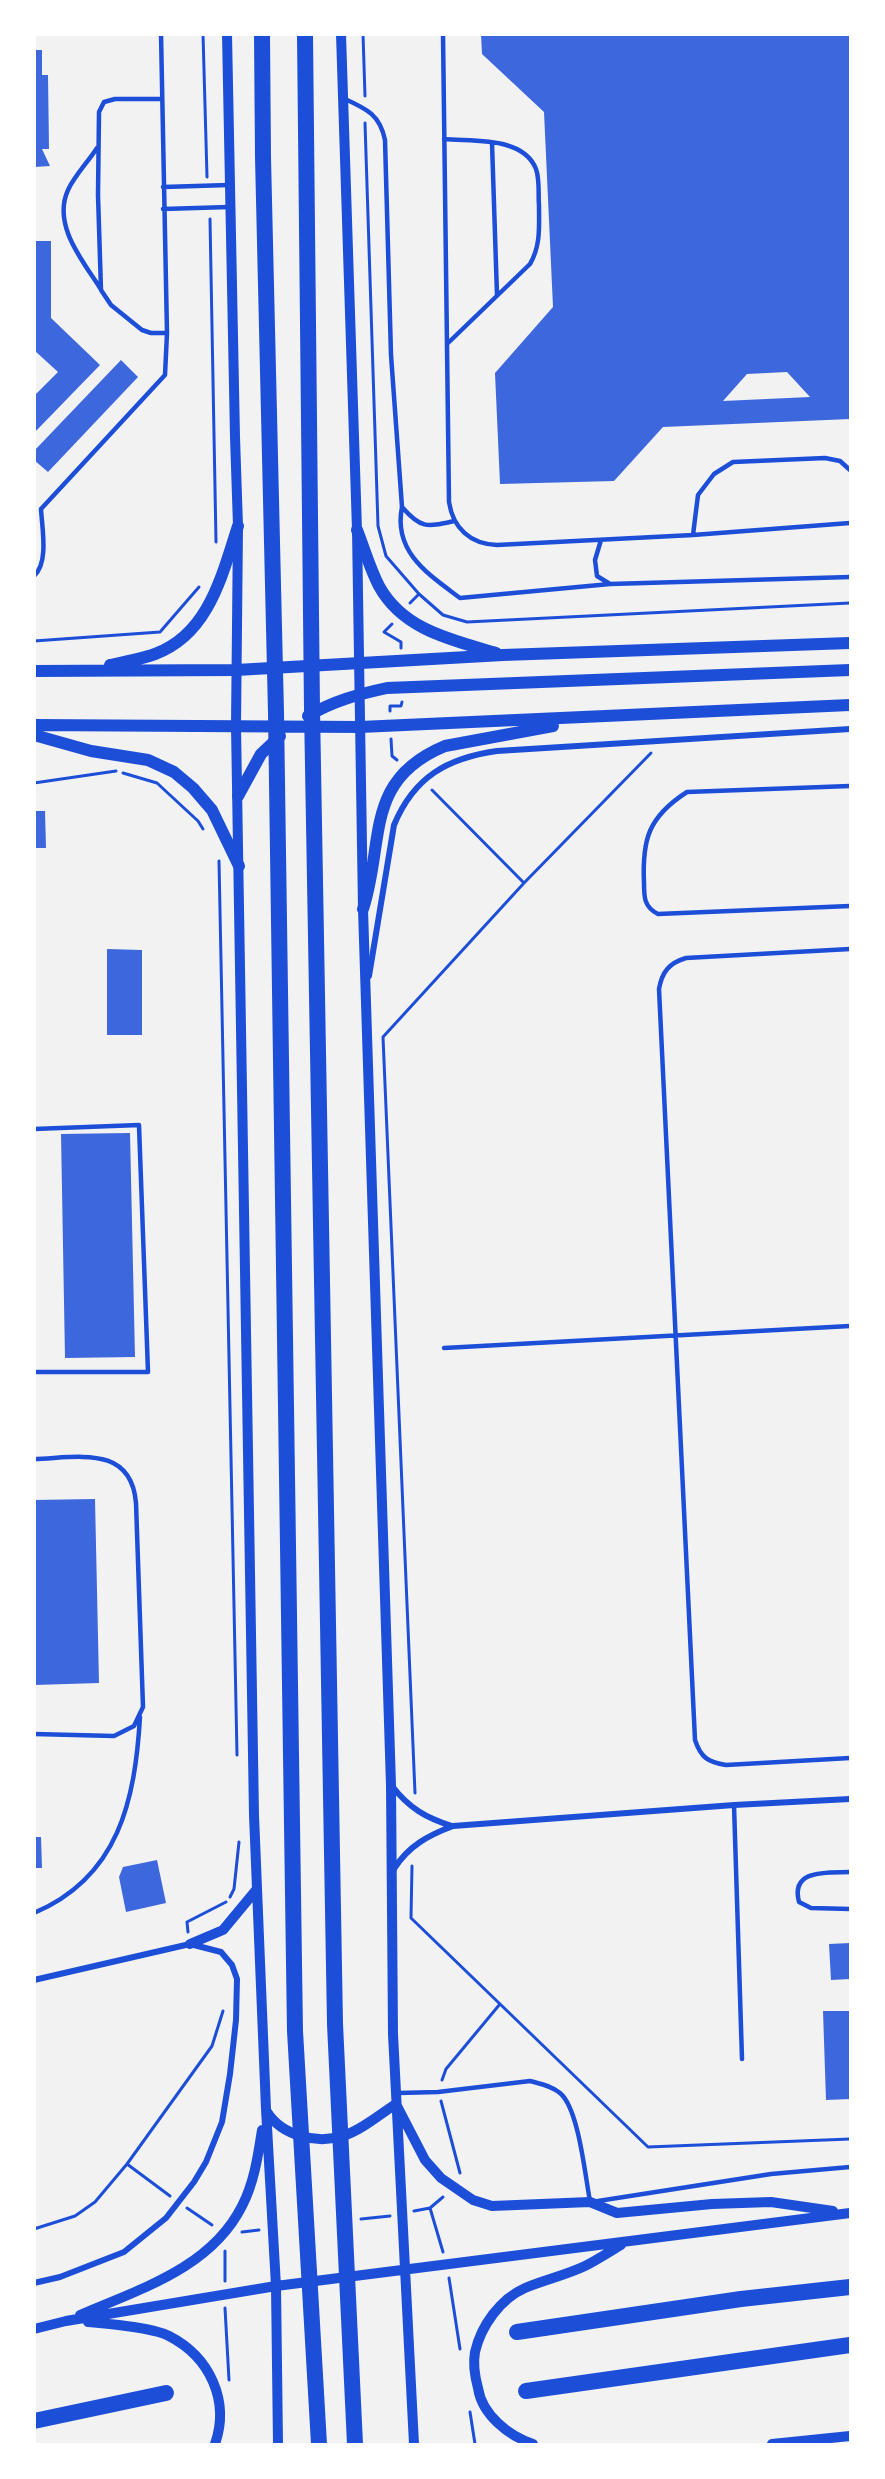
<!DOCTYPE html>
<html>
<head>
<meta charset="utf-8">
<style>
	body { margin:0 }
	#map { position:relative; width:885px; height:2479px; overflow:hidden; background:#f2f2f2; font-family:Overpass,sans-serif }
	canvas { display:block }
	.frame { position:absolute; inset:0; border:36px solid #fff; pointer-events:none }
</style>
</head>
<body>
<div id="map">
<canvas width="885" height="2479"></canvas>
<div class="frame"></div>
</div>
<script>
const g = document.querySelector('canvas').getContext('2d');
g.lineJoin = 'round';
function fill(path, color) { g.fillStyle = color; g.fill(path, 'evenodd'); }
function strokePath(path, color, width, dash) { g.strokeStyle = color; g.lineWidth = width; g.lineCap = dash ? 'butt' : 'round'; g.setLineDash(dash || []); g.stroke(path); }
fill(new Path2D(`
	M481 34H850V419L663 427 614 481 500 484 495 373 553 307 544 112 482 54ZM787 372 810 397 723 401 747 374Z
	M34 50H42V75H48L49 149H42L50 166 34 167Z
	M34 241H51V318L100 365 34 433V396L58 372 34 350Z
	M121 360 138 377 48 472 34 460V451Z
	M34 811H45L46 848H34Z
	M107 949 142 950V1035H107Z
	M130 1133 135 1357 65 1358 61 1134Z
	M95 1499 99 1683 34 1685V1500Z
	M34 1837H41L42 1868H34Z
	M157 1860 166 1903 126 1912 119 1877 123 1867Z
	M850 1943V1979L831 1980 829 1944Z
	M823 2011H850V2099L826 2100Z`), '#3d67dc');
strokePath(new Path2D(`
	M203 34 207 177
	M363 34 365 96
	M365 123 378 526 386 556 419 594 443 615 467 622 850 603
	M210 219 216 542
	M410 603 419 594
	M392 624 384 632 401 642V648
	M34 641 160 632 199 587
	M390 711V706H401L402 702
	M391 739 392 756 397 760
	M123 773 157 783 198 821 203 829
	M34 783 116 771
	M219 861 237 1755
	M524 883 651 753
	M415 1793 383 1037 524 883 432 790
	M412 1866 411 1918 500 2004 446 2069 442 2080
	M230 1897 234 1889 239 1842
	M188 1932 187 1922 226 1902
	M500 2004 648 2147 850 2139
	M441 2101 460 2173
	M170 2196 127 2164 212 2046 223 2011
	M443 2197 430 2208 443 2252
	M187 2208 212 2225
	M414 2211 430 2208
	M361 2219 390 2216
	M34 2229 75 2216 95 2202 127 2164
	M242 2232 259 2230
	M449 2278 460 2349
	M225 2281V2251
	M225 2308 229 2380
	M470 2412 475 2444`), '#1d4ed8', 3);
strokePath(new Path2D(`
	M443 34 449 502C453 528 470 544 497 545L693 535 850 523
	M162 99H115L104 102 99 112 98 195 101 290 111 305 142 330 151 333H167
	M345 99C367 109 380 115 385 140L391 355 402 507C421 529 427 527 454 521
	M444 139C473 142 523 136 536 169 540 180 538 194 539 205 539 226 541 245 530 264L447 344
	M492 143 497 295
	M97 148C88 162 75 175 68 190 52 225 83 261 100 288
	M163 187 229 185
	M163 209 229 207
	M402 507C393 552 428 574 460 598L610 584
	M693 535 698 495 714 474 733 462 825 458 840 461 850 470
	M601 540 595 560 597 576 610 584 850 577
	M34 576C49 563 42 528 41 509L165 375 167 333 161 34
	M850 786 687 792C648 817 642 840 644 883 644 897 644 907 658 914L850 906
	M850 949 686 958C669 963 662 972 659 989L695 1740C701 1758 708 1762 726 1765L850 1758
	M34 1129 139 1125 148 1372H34
	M444 1348 850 1326
	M34 1459C77 1458 131 1444 136 1503L143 1707 134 1726 114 1736 34 1734
	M734 1805 742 2059
	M850 1872C829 1873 790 1868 799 1902L811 1908 850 1909
	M34 1913C119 1877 135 1800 140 1717
	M398 2093 438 2092 530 2081C541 2084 552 2086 560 2093 579 2109 585 2176 590 2201
	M598 2201 771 2174 850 2167`), '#1d4ed8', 4.5);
strokePath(new Path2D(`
	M369 976 394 825C414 777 447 758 497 751L850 729
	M392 1786C409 1808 426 1818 452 1826
	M394 1869C408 1846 429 1835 453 1826L734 1805 850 1799
	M34 1980 190 1944 221 1952 232 1965 237 1979 236 2020 230 2074 222 2122 206 2162 194 2182 166 2218 124 2252 60 2277 34 2283`), '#1d4ed8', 6);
strokePath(new Path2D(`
	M227 34 235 437 238 526 236 726 254 1815 266 2109 276 2286 278 2444
	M341 34 357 530 363 909 391 1785 393 2034 414 2444
	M190 1944 223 1930 257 1889
	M267 2112C282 2136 317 2144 343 2136 362 2130 380 2114 396 2104L425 2160 441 2178 473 2200 492 2206 590 2202 617 2213 712 2204 771 2202 833 2211
	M80 2315C140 2289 211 2268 242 2206 254 2183 258 2156 262 2130
	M88 2322C108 2324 152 2327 169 2336 210 2357 230 2401 215 2444
	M34 2329 66 2321 276 2286 850 2213
	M533 2444C509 2436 482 2415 478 2388 475 2377 473 2363 475 2352 481 2326 500 2299 525 2288 544 2280 566 2275 585 2266 597 2260 609 2252 621 2245
	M772 2444 850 2436`), '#1d4ed8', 10);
strokePath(new Path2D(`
	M357 530C364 548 370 569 379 586 403 630 452 640 496 653
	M110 665C125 662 141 659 155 654 209 634 222 575 238 526
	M34 671 236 670 503 655 850 643
	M308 716C333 701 359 694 387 688L850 670
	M34 725 360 727 850 705
	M34 735 91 751 148 760 174 772 193 788 212 810 239 866
	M238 796 261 754 280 736
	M363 909C385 842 363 780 445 746L553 726`), '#1d4ed8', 12);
strokePath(new Path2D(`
	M262 34 263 157 276 713 295 2031 319 2444
	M305 34 312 709 335 2024 355 2444
	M517 2332 741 2299 850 2287
	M526 2391 850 2345
	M34 2421 166 2393`), '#1d4ed8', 16);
</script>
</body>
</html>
